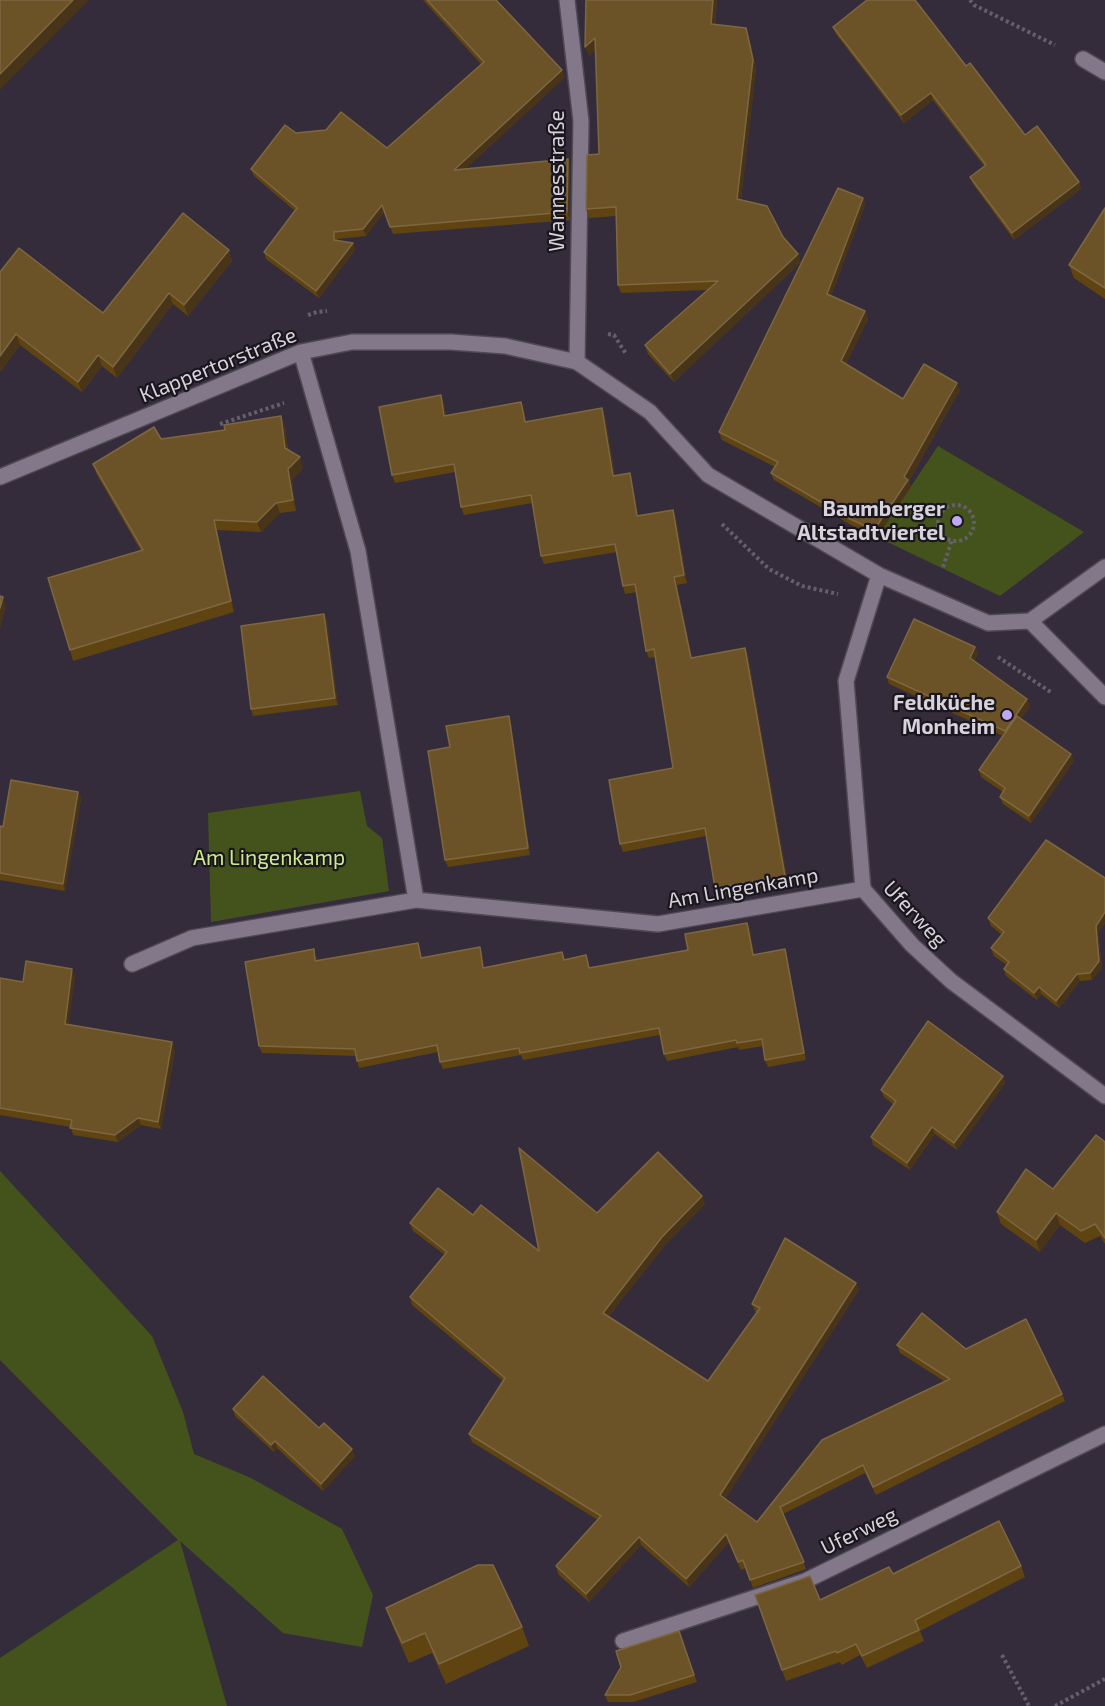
<!DOCTYPE html>
<html>
<head>
<meta charset="utf-8">
<style>
	body { margin:0 }
	canvas { display:block; background:#342c3a }
</style>
</head>
<body>
<canvas width="1105" height="1706"></canvas>
<script>
const g = document.querySelector('canvas').getContext('2d');
g.lineJoin = 'round';
function fill(path, color) { g.fillStyle = color; g.fill(path, 'evenodd'); }
function strokePath(path, color, width, dash) { g.strokeStyle = color; g.lineWidth = width; g.lineCap = dash ? 'butt' : 'round'; g.setLineDash(dash || []); g.stroke(path); }
function write(font, color, halo, rows, align = 'center') {
  g.font = font + ' "Exo 2",sans-serif'; g.lineWidth = 4.5; g.setLineDash([]); g.textBaseline = 'middle'; g.strokeStyle = halo; g.fillStyle = color; for (const [text, x, y, turn = 0] of rows) {
    g.save(); g.translate(x, y); g.rotate((+turn || 0) * Math.PI / 180); g.textAlign = isNaN(turn) ? turn : align; if (halo) g.strokeText(text, 0, 0); g.fillText(text, 0, 0); g.restore();
  }
}
fill(new Path2D(`
	M938 446 1084 532 1000 596 877 537Z
	M360 791 367 826 382 838 389 891 211 922 208 813Z
	M0 1171 152 1336 183 1412 194 1454 251 1478 342 1529 373 1595 362 1647 283 1633 180 1541 227 1706H0V1658L178 1540 0 1360Z`), '#44531c');
const lane = new Path2D(`
	M567 0 581 121 577 362
	M863 889 912 945 951 981 1105 1096
	M623 1641 805 1581 1105 1434`);
const street = new Path2D(`
	M1083 59 1105 72
	M301 352 358 551 416 900 658 924 863 889 846 681 879 575
	M0 477 301 352 352 342H451L505 346 577 362 650 412 708 475 879 575 988 623 1030 621 1105 697
	M1030 621 1105 567
	M132 964 192 938 416 900`);
strokePath(lane, '#504955', 18);
strokePath(street, '#504955', 18);
strokePath(new Path2D(`
	M970 0 974 5 1055 45
	M308 315 317 312 327 311
	M608 334 614 335 626 354
	M220 424 284 403
	M938 523a18 18 0 1 1 36 0a18 18 0 1 1-36 0Z
	M722 524 769 569 802 586 838 594
	M943 567 952 540
	M998 657 1052 693
	M1002 1655 1029 1706
	M1055 1706 1105 1679`), '#655e6b', 4, [3, 3]);
strokePath(lane, '#827889', 15);
strokePath(street, '#827889', 15);
fill(new Path2D(`
	M423 0H496L565 77 465 169 570 166V220L393 234 384 212 366 236 337 239V240L353 243 355 250 319 298 266 259 264 252 295 211 254 176 251 169 296 133 387 148 481 64Z
	M586 0H717L715 25 749 37 756 69 741 200 783 237 798 254 801 262 674 382 648 354 645 345 707 290 621 293 618 285 616 216 589 218 586 209 599 154 595 49 589 56Z
	M833 27 966 66 1025 135 1079 182 1081 189 1014 240 973 184 970 177 984 166 933 100 904 123 836 34Z
	M863 198 865 205 831 296 865 311 868 319 846 364 903 399 960 390 909 481 911 487 877 537 853 526 774 480 771 473 775 467 722 440 719 432Z
	M1105 208V299L1074 278 1069 265Z
	M229 250 232 261 188 316 173 304 117 378 102 366 82 392 20 345 1 371 0 370V272L103 313Z
	M521 402 524 410 526 422 605 416 615 476 630 473 632 481 638 515 673 510 676 518 687 583 677 585 692 658 745 648 748 656 788 883 718 896 715 888 706 836 623 852 620 844 673 768 655 657 649 658 646 651 637 592 625 594 623 586 617 552 544 564 541 556 532 503 464 515 461 507 455 472 395 483 392 475 444 403 446 416Z
	M281 416 285 427 288 449 303 468 292 480 296 511 280 513 261 532 217 530 234 612 73 661 70 650 141 551 97 475 93 464 161 439 225 430Z
	M324 614 327 621 338 705 253 716 251 709Z
	M975 647 978 654 974 661 1027 699 1030 707 1021 719 1074 761 1031 823 1003 804 1000 797 1003 792 981 777 979 770 1003 736 889 684 887 677Z
	M509 716 511 723 530 855 448 867 445 860 450 747Z
	M78 792 81 799 65 891 0 880V826L3 827Z
	M1105 878V923L1098 933 1102 968 1092 980 1080 981 1059 1008 1041 994 1037 1000 1006 976 1004 969 1007 965 994 956 991 948 1002 935 991 926 988 918Z
	M747 923 750 930 754 955 785 949 787 957 806 1060 768 1067 765 1060 763 1046 739 1050 738 1047 667 1061 664 1054 660 1035 523 1060 521 1055 443 1069 440 1062 438 1052 359 1068 356 1056 262 1053 259 1046 316 956 317 961 418 943 422 958 480 947 482 954 484 968 565 959 586 955 590 968 688 950Z
	M75 976 68 1024 175 1050 161 1129 141 1125 118 1142 73 1135 71 1127 0 1115V978L23 982Z
	M1003 1076 1005 1083 957 1150 935 1134 910 1170 873 1145 871 1137 894 1105 884 1097 881 1090Z
	M1105 1142V1244L1100 1236 1085 1243 1060 1225 1040 1252 1001 1224 997 1212 1053 1189Z
	M705 1204 665 1245 609 1316 708 1381 757 1313 755 1311 752 1304 856 1283 859 1290 725 1499 757 1522 944 1381 900 1353 897 1345 966 1349 1062 1394 1065 1401 876 1495 865 1473 783 1514 806 1569 753 1588 746 1568 741 1570 729 1542 689 1587 641 1545 589 1602 558 1574 556 1566 598 1520 472 1442 469 1434 503 1381 412 1305 410 1297 445 1255 413 1231 410 1223 473 1215 539 1251 597 1213Z
	M233 1409 319 1428 355 1456 323 1491 277 1448 274 1452 235 1416Z
	M1021 1566 1025 1577 920 1631 924 1641 867 1668 860 1655 842 1665 840 1662 786 1681 755 1595 820 1600 893 1574Z
	M386 1608 522 1627 529 1646 446 1684 432 1653 409 1663 393 1627Z
	M679 1631 697 1682 633 1702H608L605 1695 621 1667Z`), '#5f4411');
fill(new Path2D(`
	M73 0H89L0 90V74Z
	M713 0H717L714 33 711 24Z
	M746 28 749 37 756 69 740 208 737 199Z
	M595 38 598 47 589 56 585 47Z
	M562 70 565 77 456 178 454 170Z
	M931 93 933 100 904 123 901 115Z
	M568 159 570 166V220L567 212Z
	M1079 182 1081 189 1014 240 1012 233Z
	M863 198 865 205 829 301 827 294Z
	M382 205 384 212 366 236 363 229Z
	M353 243 355 250 319 298 316 291Z
	M229 250 232 261 188 316 184 305Z
	M798 254 801 262 674 382 670 374Z
	M169 293 173 304 117 378 113 367Z
	M865 311 868 319 844 368 841 361Z
	M16 334 20 345 1 371 0 368V356Z
	M98 355 102 366 82 392 78 382Z
	M957 383 960 390 909 481 911 487 877 537 874 530Z
	M441 395 444 403 447 424 444 416Z
	M521 402 524 410 527 430 525 422Z
	M602 408 605 416 616 484 613 476Z
	M281 416 285 427 289 458 285 448Z
	M300 457 303 468 292 480 296 511 293 500 288 469Z
	M630 473 632 481 640 524 637 516Z
	M276 503 280 513 261 532 257 522Z
	M673 510 676 518 687 583 684 575Z
	M214 520 217 530 234 612 231 601Z
	M674 577 677 585 693 666 691 658Z
	M3 597 6 606 0 630V608Z
	M324 614 327 621 338 705 335 698Z
	M975 647 978 654 973 665 970 658Z
	M745 648 748 656 788 883 785 876Z
	M1027 699 1030 707 1007 738 1005 731Z
	M509 716 511 723 530 855 528 848Z
	M1071 754 1074 761 1031 823 1029 816Z
	M78 792 81 799 65 891 63 884Z
	M1105 912V923L1098 933 1102 968 1092 980 1090 973 1096 926Z
	M747 923 750 930 756 962 753 955Z
	M480 947 482 954 486 975 483 968Z
	M785 949 787 957 806 1060 804 1053Z
	M72 969 75 976 68 1031 65 1024Z
	M1077 974 1080 981 1059 1008 1056 1001Z
	M1039 987 1041 994 1037 1000 1034 993Z
	M172 1042 175 1050 161 1129 158 1122Z
	M1003 1076 1005 1083 957 1150 954 1143Z
	M138 1118 141 1125 118 1142 115 1135Z
	M932 1127 935 1134 910 1170 907 1163Z
	M702 1196 705 1204 665 1245 606 1320 603 1313 662 1237Z
	M1056 1213 1060 1225 1040 1252 1036 1240Z
	M856 1283 859 1290 723 1503 720 1495Z
	M275 1441 277 1448 274 1452 271 1445Z
	M352 1449 355 1456 323 1491 321 1484Z
	M726 1534 729 1542 689 1587 686 1579Z
	M639 1537 641 1545 589 1602 586 1594Z`), '#483418');
const building = new Path2D(`
	M0 0H73L0 74Z
	M427 0H496L562 70 454 170 568 159 567 212 390 227 382 205 363 229 334 232V240L353 243 316 291 264 252 297 208 251 169 285 125 296 133 326 130 341 112 387 148 484 62Z
	M586 0H713L711 24 746 28 753 60 737 199 767 206 783 237 798 254 670 374 645 345 718 281 618 285 616 207 586 209 587 155 599 154 595 38 585 47Z
	M867 0H915L966 66 970 63 1025 135 1037 126 1079 182 1012 233 970 177 986 165 931 93 901 115 833 27Z
	M838 188 863 198 827 294 865 311 841 361 903 399 924 364 957 383 904 477 908 480 874 530 850 519 771 473 778 462 719 432Z
	M1105 208V288L1069 265Z
	M183 213 229 250 184 305 169 293 113 367 98 355 78 382 16 334 0 356V272L19 248 103 313Z
	M441 395 444 416 521 402 525 422 602 408 613 476 630 473 637 516 673 510 684 575 674 577 691 658 745 648 785 876 715 888 705 828 620 844 609 780 673 768 654 649 646 651 635 584 623 586 615 544 541 556 531 495 461 507 454 464 392 475 379 407Z
	M281 416 285 448 300 457 288 469 293 500 276 503 257 522 214 520 231 601 70 650 48 578 143 550 93 464 154 427 161 439 225 430 224 425Z
	M0 596 3 597 0 608Z
	M324 614 335 698 251 709 241 626Z
	M914 619 975 647 970 658 1027 699 1005 731 887 677Z
	M509 716 528 848 445 860 428 751 450 747 446 726Z
	M1017 716 1071 754 1029 816 1000 797 1005 788 979 770Z
	M11 780 78 792 63 884 0 873V826L3 827Z
	M1046 840 1105 878V912L1096 926 1099 961 1090 973 1077 974 1056 1001 1039 987 1034 993 1004 969 1009 962 991 948 1004 932 988 918Z
	M747 923 753 955 785 949 804 1053 765 1060 762 1039 737 1043 736 1040 664 1054 659 1028 520 1053 519 1048 440 1062 437 1045 357 1061 355 1049 259 1046 245 962 314 949 315 961 418 943 421 958 480 947 483 968 562 952 564 960 586 955 589 968 688 950 685 934Z
	M26 961 72 969 65 1024 172 1042 158 1122 138 1118 115 1135 70 1128 72 1120 0 1108V978L23 982Z
	M928 1021 1003 1076 954 1143 932 1127 907 1163 871 1137 896 1101 881 1090Z
	M1096 1135 1105 1142V1238L1095 1224 1081 1231 1056 1213 1036 1240 997 1212 1026 1169 1053 1189Z
	M519 1148 597 1213 658 1152 702 1196 662 1237 603 1313 708 1381 760 1308 752 1304 785 1238 856 1283 720 1495 757 1522 822 1440 950 1379 897 1345 922 1313 966 1349 1026 1319 1062 1394 873 1487 863 1465 780 1507 804 1562 750 1580 743 1560 738 1562 726 1534 686 1579 639 1537 586 1594 556 1566 601 1516 469 1434 505 1378 410 1297 447 1252 410 1223 438 1188 473 1215 481 1205 539 1251Z
	M263 1376 319 1428 324 1423 352 1449 321 1484 275 1441 271 1445 233 1409Z
	M999 1521 1021 1566 915 1620 919 1630 862 1656 856 1644 837 1653 836 1651 782 1670 755 1595 810 1576 820 1600 889 1567 893 1574Z
	M478 1565H493L522 1627 439 1664 425 1633 402 1643 386 1608Z
	M679 1631 694 1675 630 1695H605L621 1667 616 1651Z`);
fill(building, '#6c5327');
strokePath(building, '#7d6743', 1.5);
for (const [x, y, r, color] of [
	[957,521,6,"#bfa8f4"],
	[1007,715,6,"#bfa8f4"]
]) { const dot = new Path2D(); dot.arc(x, y, r, 0, 2 * Math.PI); g.fillStyle = color; g.fill(dot); strokePath(dot, '#1a161d', 2); }
write('21px', '#d7d2db', '#1a161d', [
	["Wannesstraße",557,181,-90],
	["Klappertorstraße",218,365,-22],
	["Am Lingenkamp",743,888,-10],
	["Uferweg",915,914,47],
	["Uferweg",859,1531,-26]
]);
write('bold 21px', '#d7d2db', '#1a161d', [
	["Baumberger",945,509],
	["Altstadtviertel",945,533],
	["Feldküche",995,703],
	["Monheim",995,727]
], 'right');
write('21px', '#cdeb8b', '#1a161d', [
	["Am Lingenkamp",269,858]
]);
</script>
</body>
</html>
